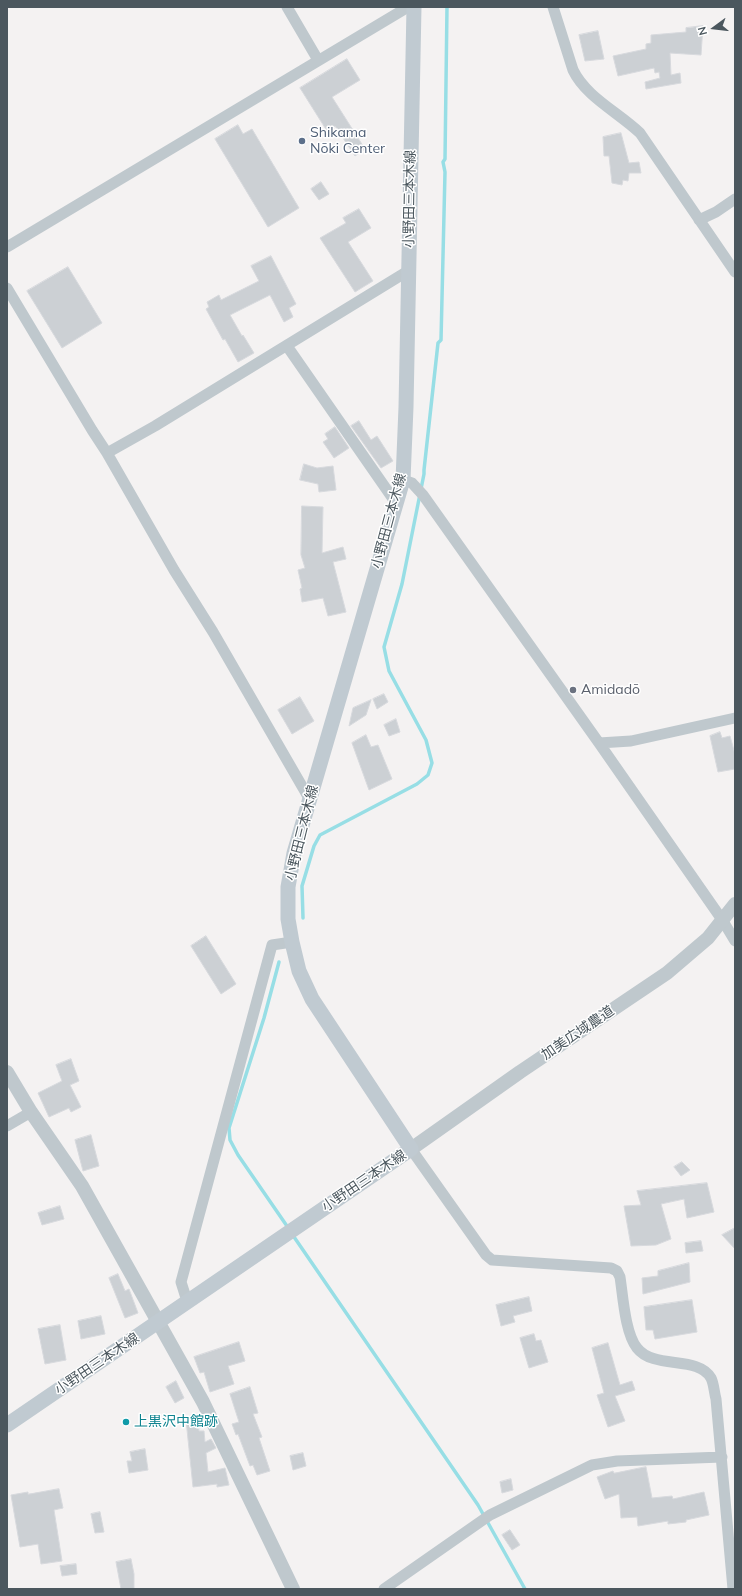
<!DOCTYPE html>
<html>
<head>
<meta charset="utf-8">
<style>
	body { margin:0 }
	#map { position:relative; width:742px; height:1596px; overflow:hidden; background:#f4f2f2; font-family:Mulish,sans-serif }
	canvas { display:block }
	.frame { position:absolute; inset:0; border:8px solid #4b575e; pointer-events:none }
	.north { position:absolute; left:694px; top:8px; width:40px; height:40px; -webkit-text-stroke:3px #fff; paint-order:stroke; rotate:255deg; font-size:11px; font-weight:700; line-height:16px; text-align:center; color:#4b575e }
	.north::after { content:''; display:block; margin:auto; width:14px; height:18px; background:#4b575e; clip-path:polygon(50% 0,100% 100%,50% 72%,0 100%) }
</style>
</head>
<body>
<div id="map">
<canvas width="742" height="1596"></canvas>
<div class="frame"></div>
<div class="north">N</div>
</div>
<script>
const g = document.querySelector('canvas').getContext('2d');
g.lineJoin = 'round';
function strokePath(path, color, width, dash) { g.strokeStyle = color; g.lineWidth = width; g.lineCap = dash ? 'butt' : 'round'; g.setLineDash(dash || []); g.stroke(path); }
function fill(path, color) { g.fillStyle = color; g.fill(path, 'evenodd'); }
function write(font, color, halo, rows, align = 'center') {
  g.font = font + ' Mulish,"Noto Sans JP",sans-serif'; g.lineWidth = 3; g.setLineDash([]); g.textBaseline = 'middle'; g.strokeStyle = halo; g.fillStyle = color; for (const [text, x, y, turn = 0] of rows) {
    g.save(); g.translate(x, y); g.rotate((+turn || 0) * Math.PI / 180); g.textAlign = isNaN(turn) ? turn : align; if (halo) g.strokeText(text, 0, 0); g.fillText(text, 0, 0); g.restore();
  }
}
strokePath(new Path2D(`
	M303 918 302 886 314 846 320 835 417 784 428 775 432 763 426 740 389 671 384 647 402 584 424 474V470L438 343 441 340 445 172 443 162 445 159 447 7
	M279 962 264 1018 229 1128 230 1140 238 1155 289 1229
	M292 1234 478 1505 525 1589`), '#97dee5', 3.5);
const building = new Path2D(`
	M703 26 701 55 670 53 671 75 680 73 681 83 646 89 645 82 660 78 659 72 655 73 654 68 618 76 613 56 646 49V44L651 43V35L686 32V28Z
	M598 31 604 59 585 61 579 35Z
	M347 59 360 80 332 97 365 149 355 156 335 126 327 131 300 88Z
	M238 125 243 134 252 129 299 208 268 227 215 139Z
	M621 133 629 163 639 162 641 173H629L628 181 623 180 622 185 612 183 609 156H604L603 137Z
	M321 182 329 194 319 200 311 189Z
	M359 209 371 228 348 242 373 281 355 292 320 238 346 223 343 218Z
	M271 256 296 304 289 308 293 317 284 322 270 295 230 315 242 336 243 335 254 353 238 362 225 339 223 340 206 309 209 307 207 302 219 295 221 300 259 281 251 266Z
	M68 267 102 323 62 348 27 291Z
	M359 421 371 440 377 436 393 461 381 468 351 426Z
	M335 427 349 448 334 458 323 442 328 439 325 434Z
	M304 464 317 468 333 466 336 490 319 492 318 484 300 480Z
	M302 506 323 507 322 553 343 547 346 559 333 562 346 612 328 616 323 598 302 602 300 589 302 588 298 570 305 568 301 555Z
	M384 694 388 702 377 709 373 699Z
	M300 697 314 721 292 734 278 710Z
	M371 700 366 715 349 726 353 708Z
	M396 719 400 732 389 736 384 725Z
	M720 732 722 738 730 736 735 754V769L718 772 710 736Z
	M366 735 371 747 378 745 392 779 369 790 352 743Z
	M206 936 236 984 221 994 191 946Z
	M71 1059 79 1081 70 1085 81 1107 71 1112 69 1108 49 1117 38 1093 62 1081 56 1065Z
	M91 1135 99 1166 83 1171 75 1140Z
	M682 1162 690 1170 681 1176 674 1167Z
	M707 1183 714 1212 687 1218 684 1199 661 1204 671 1239 656 1245 631 1246 624 1206 641 1205 637 1191Z
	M60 1206 64 1219 42 1225 38 1213Z
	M735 1228V1249L722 1235Z
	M701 1241 703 1251 686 1253 685 1243Z
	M689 1263 690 1282 643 1294 642 1278 658 1276V1271Z
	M118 1274 125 1291 129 1289 138 1313 125 1318 109 1278Z
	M529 1297 532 1311 513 1316 515 1322 501 1326 496 1305Z
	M692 1300 697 1332 655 1339 653 1330H646L644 1307Z
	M101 1316 105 1334 81 1339 78 1321Z
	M60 1325 66 1360 45 1364 38 1329Z
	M534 1334 536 1341 541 1340 548 1362 529 1368 520 1338Z
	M239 1342 245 1361 228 1366 234 1384 210 1392 204 1372 200 1373 194 1357Z
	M608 1343 620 1385 632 1381 635 1390 615 1396 625 1421 608 1427 597 1395 604 1393 592 1348Z
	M176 1381 184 1398 175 1403 166 1387Z
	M250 1387 258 1413 253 1414 262 1437 259 1438 270 1471 257 1475 253 1465 250 1466 238 1434 236 1435 232 1424 239 1422 230 1394Z
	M198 1419 199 1431H204L205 1442 211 1439 216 1448 206 1453 208 1472 225 1468 229 1485 217 1487V1484L193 1487 186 1420Z
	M145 1449 148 1470 129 1473 127 1461H132L130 1452Z
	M303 1453 306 1466 293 1470 290 1456Z
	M646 1467 652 1498 672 1496 673 1499 704 1492 709 1515 686 1520V1522L668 1524V1521L638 1526 637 1517 621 1518 619 1494 605 1499 597 1477 613 1471 614 1473Z
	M511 1479 513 1490 502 1493 500 1482Z
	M59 1489 63 1508 54 1510 62 1561 41 1564 38 1544 20 1547 11 1495 28 1492V1494Z
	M100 1512 104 1532 95 1533 91 1514Z
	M510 1530 520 1545 512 1550 502 1535Z
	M131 1559 134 1574V1589H121L116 1562Z
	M76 1564 77 1574 62 1576 60 1566Z`);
fill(building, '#ccd0d4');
strokePath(building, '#d7d9dd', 1);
strokePath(new Path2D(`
	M287 7 318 60
	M553 7 573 70C586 97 618 112 640 133L735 272
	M699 220 716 212 735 199
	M7 247 408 7
	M7 288 92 430 107 453 174 570 213 632 310 800
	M287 346 396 503
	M107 453 155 426 408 271
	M403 480 412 483 423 495 599 743 723 921 735 941
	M599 743 631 741 735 718
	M7 1126 31 1112
	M411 1149 486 1255 492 1260 611 1268 617 1271 620 1277C623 1296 625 1333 637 1348 654 1370 698 1355 711 1378 714 1384 714 1392 716 1399L733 1589
	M187 1301 181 1282 272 945 292 942
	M384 1589 490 1515 592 1465 617 1461 722 1457`), '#bfc8cd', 11);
strokePath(new Path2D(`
	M7 1072 31 1112 82 1186 203 1402 293 1589
	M411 1149 520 1072 667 973 708 938 735 904`), '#bfc8cd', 14);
strokePath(new Path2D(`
	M7 1425 411 1149 312 999 299 971 292 942 288 919V887L294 853 403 480 406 407 414 7`), '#c0cad1', 15);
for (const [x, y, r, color] of [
	[302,141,4,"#5c6f8a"],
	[573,690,4,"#6b7280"],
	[126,1422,4,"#0f9aa8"]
]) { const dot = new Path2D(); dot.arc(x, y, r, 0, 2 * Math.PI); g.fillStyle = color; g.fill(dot); strokePath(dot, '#fff', 1.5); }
write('14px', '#4e5e75', '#fff', [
	["Shikama",310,133],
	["Nōki Center",310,149]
], 'left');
write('14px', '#4b575e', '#fff', [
	["小野田三本木線",410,199,-89],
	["小野田三本木線",389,521,-75],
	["小野田三本木線",302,833,-76],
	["加美広域農道",578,1033,-34],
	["小野田三本木線",364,1181,-34],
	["小野田三本木線",97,1364,-34]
]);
write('14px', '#5b616d', '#fff', [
	["Amidadō",581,690]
], 'left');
write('14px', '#0d838f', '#fff', [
	["上黒沢中館跡",134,1422]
], 'left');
</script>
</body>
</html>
